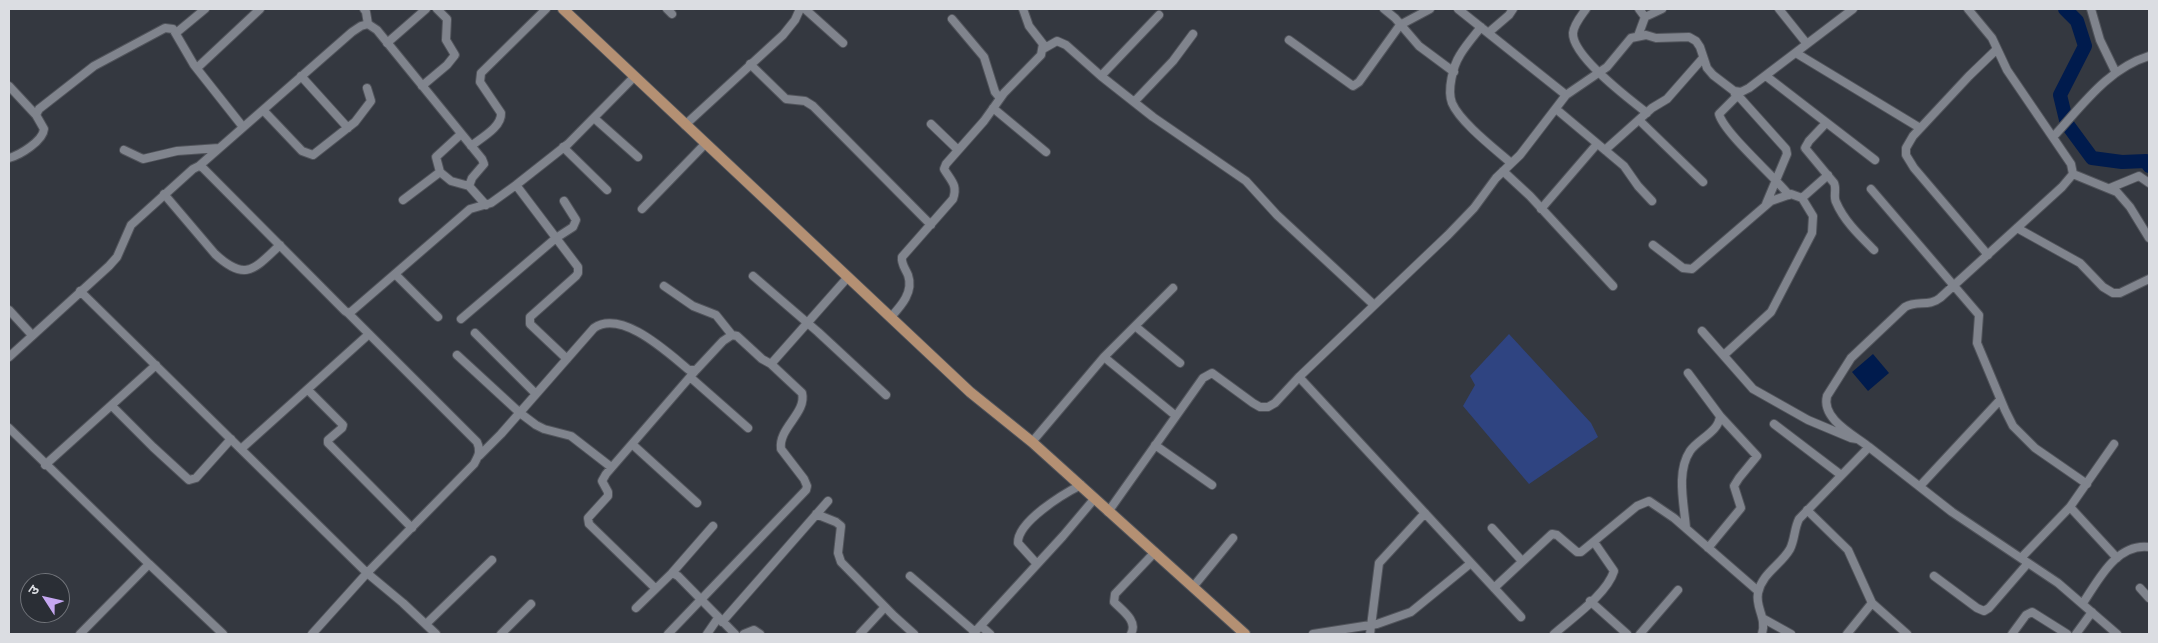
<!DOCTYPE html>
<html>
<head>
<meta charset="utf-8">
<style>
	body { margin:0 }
	#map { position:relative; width:2158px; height:643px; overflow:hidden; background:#343840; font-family:"Roboto Condensed","Noto Sans Devanagari",sans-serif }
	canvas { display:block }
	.frame { position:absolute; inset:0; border:10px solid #dbdde2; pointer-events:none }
	.north { position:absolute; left:20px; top:573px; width:50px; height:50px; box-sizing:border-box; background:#2a2e35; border:1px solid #71747a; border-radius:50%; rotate:305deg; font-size:14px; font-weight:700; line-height:20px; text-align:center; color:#dbdde2 }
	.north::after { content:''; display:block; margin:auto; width:18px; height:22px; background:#c5a7f1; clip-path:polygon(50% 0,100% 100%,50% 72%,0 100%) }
</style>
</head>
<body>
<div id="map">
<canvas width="2158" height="643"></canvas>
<div class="frame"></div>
<div class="north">उ</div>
</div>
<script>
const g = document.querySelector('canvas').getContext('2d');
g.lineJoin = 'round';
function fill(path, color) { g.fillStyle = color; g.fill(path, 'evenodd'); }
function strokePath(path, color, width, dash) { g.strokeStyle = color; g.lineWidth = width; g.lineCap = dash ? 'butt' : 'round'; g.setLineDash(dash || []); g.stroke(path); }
fill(new Path2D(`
	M1509 334 1591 423 1598 437 1529 484 1463 406 1475 385 1470 376Z`), '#2f4481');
fill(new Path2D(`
	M1873 354 1889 373 1868 391 1852 372Z`), '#001b4d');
strokePath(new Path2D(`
	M2065 9 2077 21 2085 46 2060 95 2067 124 2092 158 2122 162 2146 161 2149 166`), '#001b4d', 14);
const minor = new Path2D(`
	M364 9 366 12 368 24
	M667 9 672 14
	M805 9 843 43
	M1384 9 1395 18 1419 46 1454 72
	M1458 9 1566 95 1607 67 1631 38 1646 35 1656 38 1689 37 1696 41 1700 47 1707 68 1713 75 1734 91 1741 92 1749 88 1853 9
	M1586 9C1581 16 1574 24 1573 33 1572 56 1629 99 1647 113
	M1779 9 1807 44
	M2091 9 2100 40 2116 73
	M1645 17 1662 9
	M952 19 984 57 995 92 1000 98
	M1481 27C1474 36 1466 45 1460 55 1453 66 1447 90 1452 103 1460 122 1495 149 1511 163
	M176 33 205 9
	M1488 33 1509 15 1513 9
	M1638 36 1645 17 1639 9
	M1289 40 1353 86 1359 82 1400 25 1430 9
	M387 43 426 9
	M1043 49 1057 41 1066 45 1101 76 1153 117 1246 181 1277 215 1373 304
	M1796 53 1920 128
	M750 64 786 99 805 101 813 106 931 225
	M197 68 260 9
	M301 76 348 128
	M1101 76 1159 15
	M1766 76 1875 160
	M9 86 36 115
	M422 86 447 65 455 55 446 40 447 19 437 9
	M1734 91 1786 149 1787 154 1766 204
	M1734 91 1736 97 1719 114C1724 133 1774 176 1789 195
	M1134 102 1173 61 1193 34
	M993 108 1046 152
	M1556 109 1624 166 1638 186 1652 201
	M263 110 302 151 313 155 355 122 371 101 367 88
	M594 118 638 157
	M1639 120 1703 182
	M1826 123 1809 141 1805 148 1834 183C1837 189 1833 196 1836 202 1844 221 1860 236 1874 250
	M931 124 958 150
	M685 125 783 35 795 20 800 9
	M2053 137C2082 106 2107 69 2149 56
	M471 146C481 138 502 127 501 113L480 82 481 73 546 9
	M563 147 607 190
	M124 150 143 159 177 151 219 148
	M1605 150 1652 108 1667 99 1703 58
	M9 158C20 155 43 141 44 129L36 115 39 109 94 66 165 28 173 29 194 65 243 127
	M199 166 352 32 361 26 368 24 377 30 482 159 484 164 472 178 469 186 486 205
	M1503 171 1530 196 1613 286
	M440 172 436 157 461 134
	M2073 174 2117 192 2130 207 2149 238
	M516 185 578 267V273L576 276 530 317V324L567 359
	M2110 188 2139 176 2149 183
	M1871 189 1979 315 1977 343 2005 410 2013 426 2035 448 2087 484
	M164 194 215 254C246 283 255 268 280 245
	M403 200 440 172 451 181 469 186
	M642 209 705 144
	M1541 209 1597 144
	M2017 228 2080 263 2103 287 2113 293H2120L2149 279
	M1653 245 1683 268 1692 269 1771 201 1791 194 1802 198 1828 175
	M1988 255 1914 168 1906 155V148L1913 136 1969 76 1997 49
	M395 274 438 317
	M753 276 818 332 886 395
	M664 286 693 306 716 315 732 335
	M80 291 367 573 403 603 436 634
	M9 310 32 335
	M891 317C901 306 914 292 908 275 905 268 901 264 902 257L953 199C958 185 951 181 944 169L946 164 984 121 1004 93 1041 55 1043 44 1029 26 1023 9
	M461 319 556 238 573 227 576 220 564 201
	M1135 326 1180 363
	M1702 331 1753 389 1808 420 1851 438 1857 439
	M475 333 536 394
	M457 355 520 413 536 425 544 429 571 436 611 467
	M1724 355 1771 312 1812 233 1813 216 1802 198
	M9 357 109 266 117 257 131 225 193 169 199 166 203 168 345 311 348 313 352 311 470 209 491 203 516 185 568 144 634 77
	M1104 357 1176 416
	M690 377 748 428
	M1299 377 1521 617
	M308 390 343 425 342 428 328 440V443L412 528
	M112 406 153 447 189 480 196 478 231 439
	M1774 424 1841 475
	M9 428 149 564 80 634
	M1032 442 1104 357 1173 288
	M632 444 697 503
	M1155 445 1212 485
	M1869 447C1854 435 1821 419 1827 396L1851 358 1905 307C1917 300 1929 307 1940 298L2062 187 2073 174 2071 164 2007 70 1992 38 1968 9
	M241 449 369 334
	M479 456 501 434 594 328C622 309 668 353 689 370H696L723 341 732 335 737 336 762 359 771 364 848 277
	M45 465 156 365
	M1920 486 2000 400
	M2070 507 2117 558
	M1807 510 1848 550 1872 603 1907 634
	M1108 512 1203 378 1212 373 1253 403 1260 407H1268L1275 403 1299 377 1448 235 1474 208 1496 178 1520 155 1566 95
	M816 514 836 522 841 526 838 553 841 562 894 616 914 634
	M1492 528 1522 561
	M1686 528C1684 504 1676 472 1690 451 1698 439 1719 432 1720 416L1688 373
	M1708 548 1741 508 1734 486 1739 478 1757 456 1720 416
	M2021 558 2070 507 2114 444
	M149 564 223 634
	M1037 564 1018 543C1017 522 1063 494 1081 485
	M672 573 713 526
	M910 576 975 632
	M1934 576 1977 608 1984 611 1989 608 2028 563
	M1193 587 1233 538
	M655 588 589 524 588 518 608 496V492L602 481 606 474 696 370
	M1494 588 1552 534 1557 535 1577 552H1581L1637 506 1649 501 1674 518 1758 591
	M2140 588 2149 598
	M1590 601 1627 634
	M2083 603C2098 581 2116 543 2149 547
	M636 608 672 573 678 576 735 634
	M1764 619 1791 634
	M722 622 828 501
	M426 624 492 560
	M981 626 990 634
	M312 634 367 573 474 464C479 455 481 451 477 442L348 313
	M501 634 531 604
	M668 634 806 490 807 486 804 479 781 449C778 428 807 413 802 393L771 364
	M707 634 718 618
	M744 634 754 630 760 634
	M860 634 885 607
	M973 634 1063 536 1095 498
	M1131 634C1138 621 1123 611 1114 602L1115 594 1155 552
	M1313 634 1377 624 1411 612 1471 563
	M1370 634 1379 563 1425 513
	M1554 634C1572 618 1607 594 1614 571L1594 542
	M1640 634 1678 590
	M1762 634C1767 617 1755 608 1758 593 1762 573 1781 565 1790 549 1795 539 1794 529 1799 519L1869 447 1952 512 2058 583 2117 634
	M1847 634 1872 603
	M2012 634 2026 615 2032 612 2067 634
	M2076 634 2092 612`);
const major = new Path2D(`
	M563 9 970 392 1032 442 1245 634`);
strokePath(minor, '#51545b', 10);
strokePath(major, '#51545b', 12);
strokePath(minor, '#80848d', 8);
strokePath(major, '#b49073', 10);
</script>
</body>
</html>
